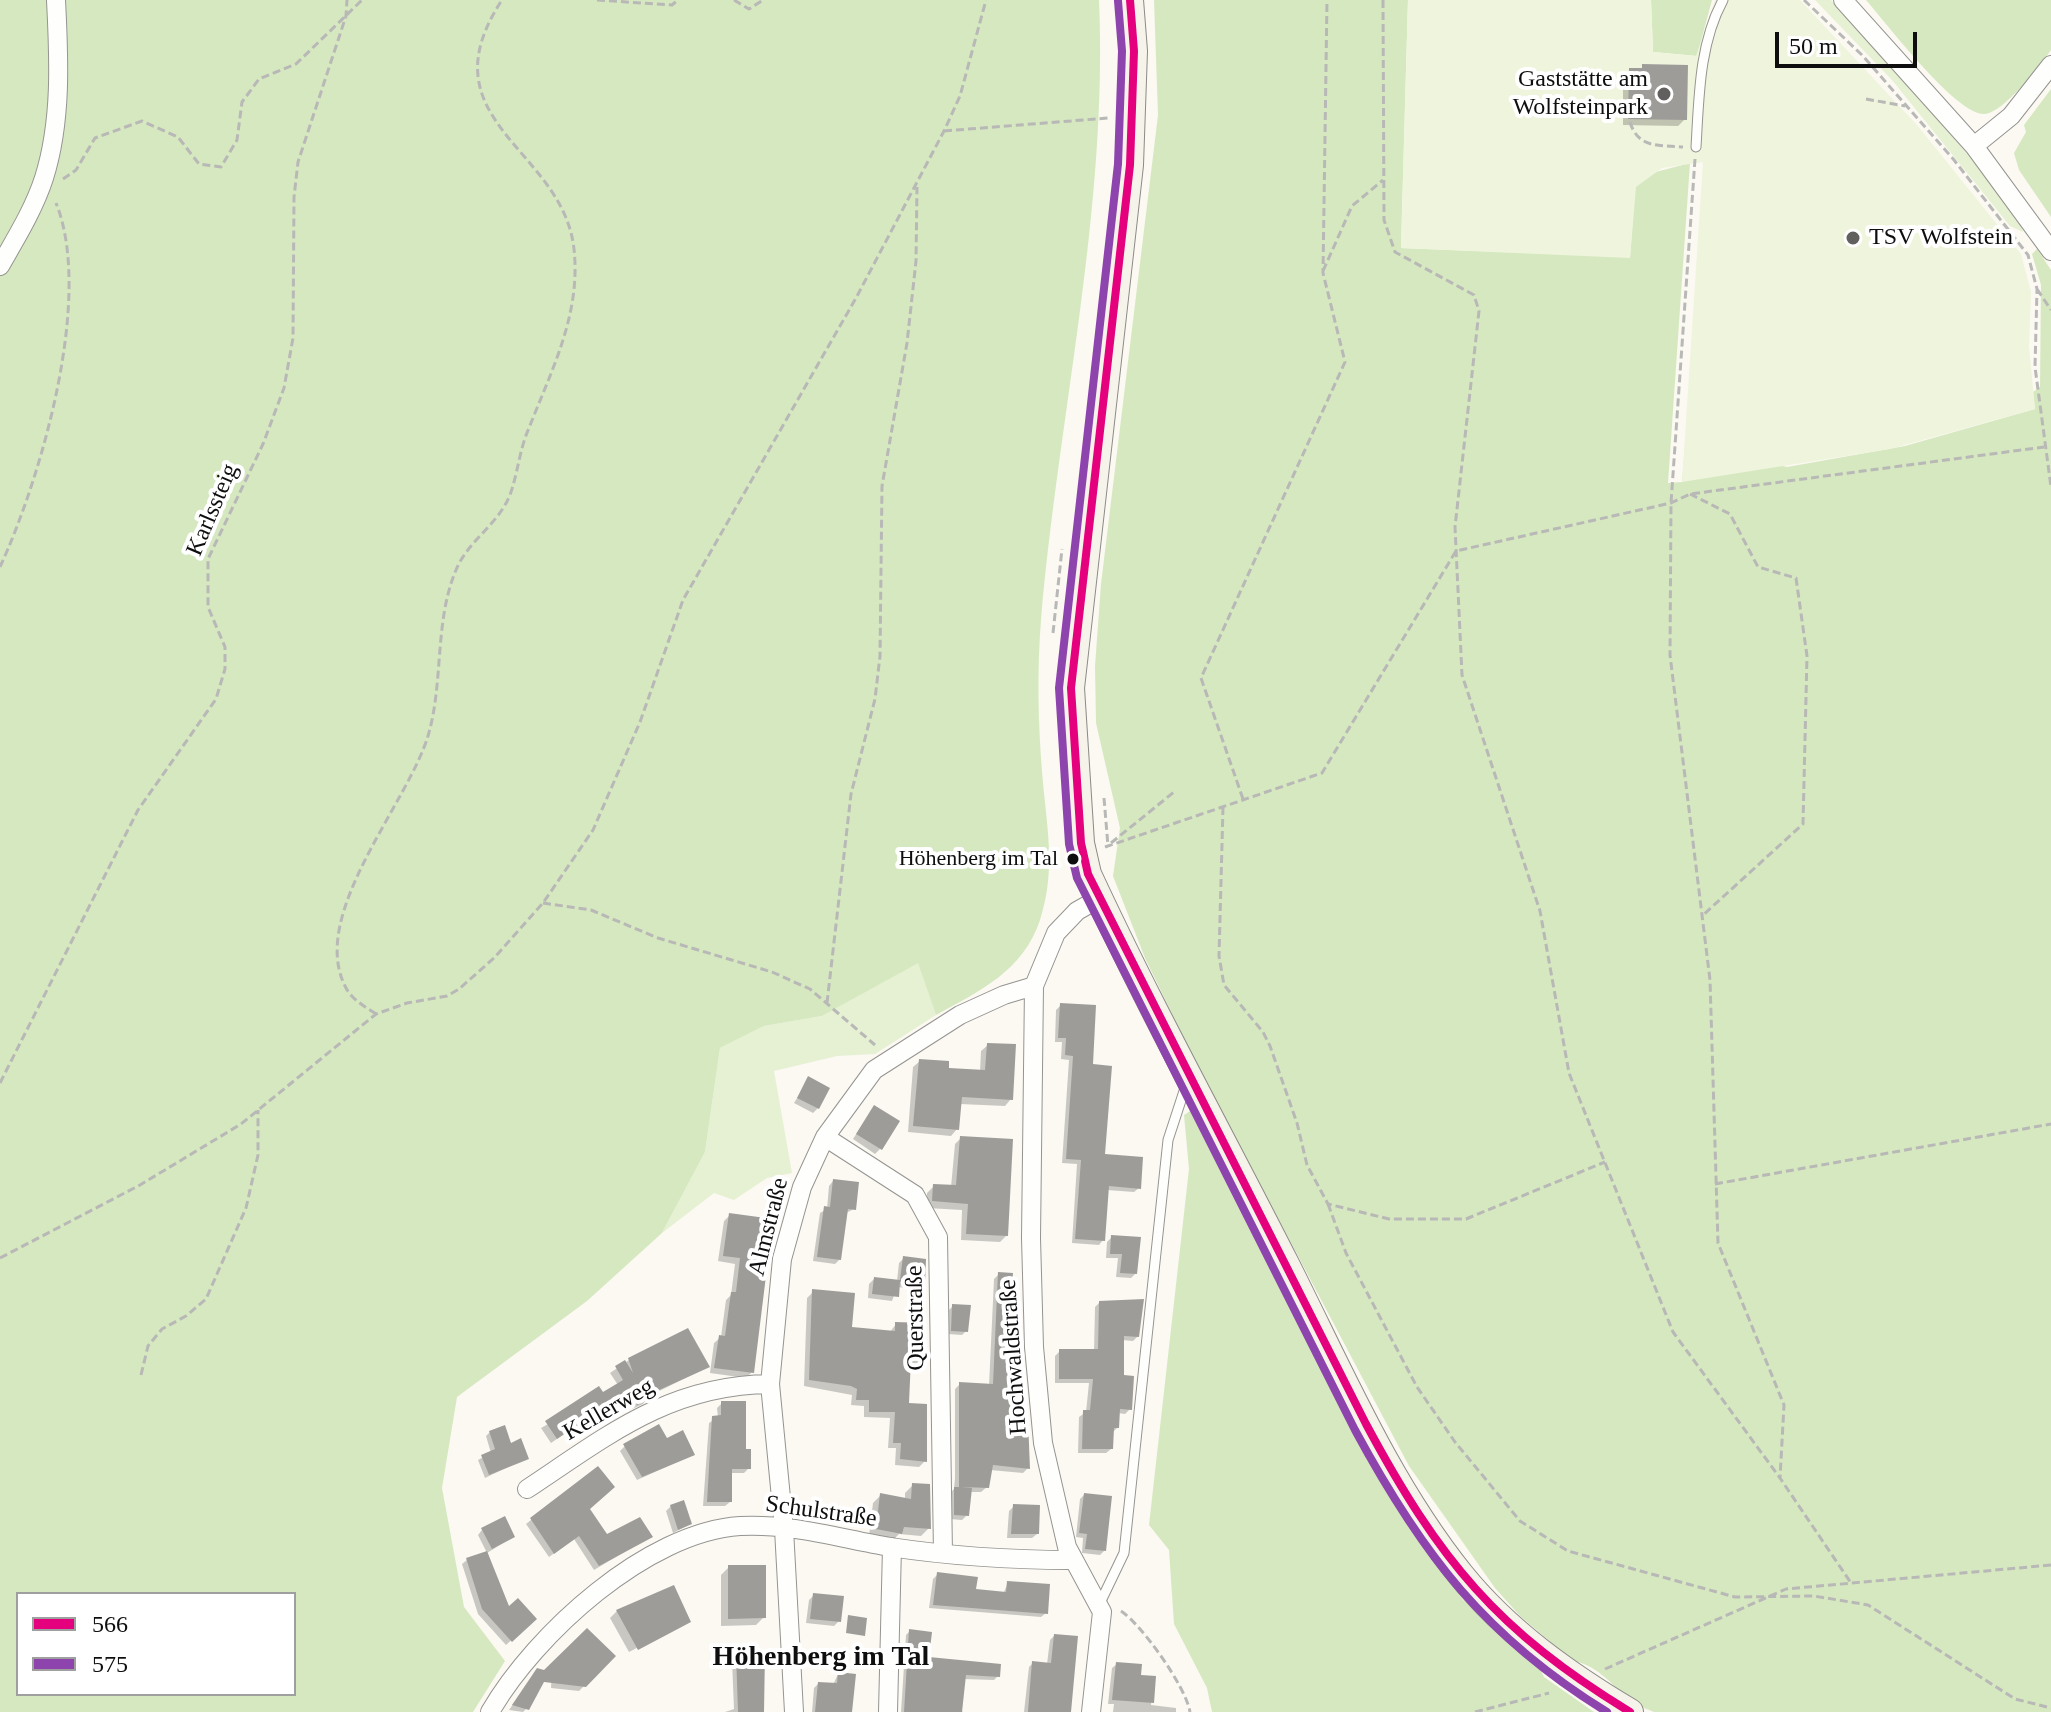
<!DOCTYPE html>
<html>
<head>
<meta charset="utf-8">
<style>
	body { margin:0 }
	#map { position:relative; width:2051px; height:1712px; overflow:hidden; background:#fbf9f2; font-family:Georgia,serif }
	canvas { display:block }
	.legend { position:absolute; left:16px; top:1592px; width:280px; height:104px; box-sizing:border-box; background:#fff; border:2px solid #9f9f9f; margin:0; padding:10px 14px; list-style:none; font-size:24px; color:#0e0e0e }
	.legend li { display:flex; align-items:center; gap:16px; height:40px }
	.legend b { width:40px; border:2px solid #9f9f9f }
	.scale { position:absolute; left:1775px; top:32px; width:142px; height:36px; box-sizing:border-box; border:4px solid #0e0e0e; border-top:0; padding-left:10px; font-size:24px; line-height:28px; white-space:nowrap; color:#0e0e0e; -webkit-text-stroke:6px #fff; paint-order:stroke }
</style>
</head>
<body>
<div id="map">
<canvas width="2051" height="1712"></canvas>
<ul class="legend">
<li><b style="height:10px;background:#e5007d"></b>566</li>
<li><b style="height:10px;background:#8e44ad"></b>575</li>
</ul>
<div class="scale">50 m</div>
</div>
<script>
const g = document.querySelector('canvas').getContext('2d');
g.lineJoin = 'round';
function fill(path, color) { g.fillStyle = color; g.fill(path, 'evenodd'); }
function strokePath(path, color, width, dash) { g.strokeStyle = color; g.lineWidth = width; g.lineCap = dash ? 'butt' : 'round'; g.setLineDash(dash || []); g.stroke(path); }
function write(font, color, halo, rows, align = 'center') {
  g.font = font + ' Georgia,serif'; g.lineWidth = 8; g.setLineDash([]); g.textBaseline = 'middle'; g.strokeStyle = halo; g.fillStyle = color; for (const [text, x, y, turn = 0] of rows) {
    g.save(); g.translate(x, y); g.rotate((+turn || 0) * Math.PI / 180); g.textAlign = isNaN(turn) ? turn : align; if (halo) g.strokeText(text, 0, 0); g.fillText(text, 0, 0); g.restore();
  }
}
fill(new Path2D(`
	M1815 0H1831L1885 57 2018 214 2023 232 2010 226 1892 80Z
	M918 962 936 1015 875 1054 837 1056 774 1071 792 1173 767 1178 734 1200 714 1193 662 1233 705 1152 720 1048 764 1026 822 1016Z`), '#e6f0d2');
fill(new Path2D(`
	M0 0H1099C1108 209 1059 412 1041 620 1037 670 1038 721 1042 771 1046 824 1057 868 1040 920 1023 971 980 991 936 1015L918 963 822 1016 764 1026 720 1048 705 1152 662 1233 587 1301 457 1397 442 1488 464 1607 505 1661 473 1712H0ZM18 1594H294V1694H18Z
	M1154 0H1408L1401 248 1630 257 1635 187 1652 173 1690 163 1668 483 1682 482 1685 444 1787 467 1905 446 2035 409 2033 392 2040 387 2041 285 2032 254 2037 249 2051 270V1712H1654C1645 1708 1632 1704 1625 1697 1612 1683 1594 1664 1573 1661L1520 1616 1495 1588 1409 1466 1198 1067 1145 958 1113 876 1120 828 1096 723 1095 666 1101 584 1158 115Z
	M1651 0H1712L1697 56 1653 52Z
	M1866 0H2051V50C2040 66 2004 112 1985 114 1958 117 1886 23 1866 0Z
	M2051 89V217L2019 170 2014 153 2026 132 2024 125Z
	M1193 1109 1375 1471 1416 1538 1463 1600 1541 1671 1544 1677 1594 1712H1212L1207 1688 1174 1624 1169 1550 1149 1525 1189 1169 1184 1115Z`), '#d6e8c0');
fill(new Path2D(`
	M1408 0H1651L1653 52 1696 56 1715 0H1800L1917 125 2021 254 2031 292 2029 347 2035 409 1890 449 1682 482 1703 162 1662 168 1636 187 1630 258 1401 248Z`), '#eff4dc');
fill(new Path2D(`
	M1630 70 1685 119 1678 126 1623 125V76Z
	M1061 1005 1091 1066 1103 1156 1139 1188 1134 1192 1107 1190 1103 1240 1099 1245 1072 1243 1077 1164 1062 1163 1069 1060 1061 1059 1062 1042H1055L1056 1010Z
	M988 1045 1011 1099 1005 1106 960 1104 957 1129 951 1136 908 1132 913 1067 920 1061 947 1070 980 1072 981 1051Z
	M809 1079 818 1108 813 1113 794 1103Z
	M870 1113 880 1149 875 1154 853 1139Z
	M961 1138 1006 1236 1000 1242 961 1240 962 1210 927 1208V1193L934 1186 951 1187 955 1144Z
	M833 1181 854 1209 846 1213 840 1259 835 1264 813 1261 820 1213 827 1209 829 1186Z
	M730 1215 771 1221 752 1372 746 1378 710 1373 714 1343 721 1337 726 1300 731 1295 735 1264 718 1261 724 1221Z
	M1112 1237 1136 1273 1131 1278 1116 1277 1118 1258H1106L1107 1242Z
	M904 1258 923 1284 918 1289 897 1287 892 1301 868 1298 869 1284 874 1279 897 1281 899 1263Z
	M999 1274 1010 1387 1021 1416 1028 1468 1023 1473 990 1470 987 1487 981 1492H969L967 1515 962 1520 950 1519 949 1494 954 1489 955 1478V1389L960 1384 989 1386 994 1279Z
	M813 1292 849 1329 890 1332 896 1324 922 1358 916 1364 908 1363 907 1405 925 1461 919 1467 895 1465 896 1448H888L890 1418 864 1417V1406L851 1405 852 1395 804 1386 807 1298Z
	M1100 1302 1138 1336 1133 1341 1122 1340 1121 1377 1130 1409 1125 1414 1118 1413 1117 1428 1111 1434V1449L1106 1453H1078L1079 1417 1086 1412 1089 1383H1055V1356L1060 1351H1094L1095 1307Z
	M953 1306 966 1331 962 1335 948 1334 949 1310Z
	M629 1360 708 1367 647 1397 643 1404 632 1409 629 1405 576 1440 570 1430 551 1443 541 1428 618 1385 610 1373Z
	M722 1403 749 1468 744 1473H730V1502L725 1506H703L709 1423 718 1417 717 1408Z
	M490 1432 527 1458 485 1478 478 1460 491 1453 486 1436Z
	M625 1446 693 1455 637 1480 620 1451Z
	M913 1485 929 1528 921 1536 899 1534 892 1541 869 1536 873 1503 881 1495 905 1500V1493Z
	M1084 1495 1104 1551 1100 1555 1082 1553 1083 1538 1076 1537 1080 1499Z
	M671 1506 690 1524 673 1533 666 1511Z
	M1014 1506 1037 1534 1032 1538H1007L1009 1511Z
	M587 1509 606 1537H650L594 1570 574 1539 549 1557 526 1524 531 1520Z
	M482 1530 513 1537 487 1553 478 1535Z
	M467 1560 508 1609 534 1619 506 1645 478 1614 462 1564Z
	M729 1567 764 1617 756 1625 721 1626V1575Z
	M938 1574 974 1591 1003 1594 1008 1583 1046 1613 1041 1617 929 1608 933 1579Z
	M814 1595 839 1621 834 1626 806 1623 809 1600Z
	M617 1611 689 1621 629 1652 610 1618Z
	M910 1631 926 1659 998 1676 994 1680 963 1679 960 1709 963 1712H901L906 1635Z
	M1054 1636 1067 1712H1024L1029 1667 1033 1663 1047 1664 1050 1640Z
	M614 1656 579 1691 551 1688 552 1665Z
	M737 1656 761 1712H725L734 1709 732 1660Z
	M1117 1664 1139 1677 1154 1678 1151 1705 1176 1708V1712H1113L1114 1704H1108L1112 1668Z
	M537 1670 527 1708 523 1712 509 1710Z
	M838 1674 850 1712H812L814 1688 818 1684 833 1685Z`), '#0003');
fill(new Path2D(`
	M1642 64 1688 65 1687 120 1628 119 1629 68H1642Z
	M1060 1003 1096 1005 1093 1064 1112 1066 1105 1154 1143 1157 1141 1189 1109 1186 1105 1241 1075 1239 1081 1160 1066 1159 1073 1056 1065 1055 1066 1038H1058Z
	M987 1043 1016 1044 1013 1100 962 1097 959 1130 913 1126 919 1059 949 1061V1068L985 1070Z
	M808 1076 830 1088 819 1109 797 1098Z
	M874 1105 900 1121 882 1150 856 1134Z
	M960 1136 1013 1139 1008 1236 966 1234 968 1204 932 1201 933 1184 956 1185Z
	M833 1179 859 1182 856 1210 848 1209 841 1260 817 1257 824 1206 830 1207Z
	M729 1213 773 1219 754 1373 714 1368 719 1335 725 1336 731 1292H736L740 1258 723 1256Z
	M1111 1235 1141 1237 1137 1274 1120 1273 1122 1254H1110Z
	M903 1256 926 1259 925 1285 900 1282 899 1297 872 1294 874 1277 900 1280Z
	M998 1272 1013 1273 1009 1328H1015L1012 1385H1025L1023 1415 1028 1420 1030 1469 993 1465 989 1488 962 1487 972 1488 969 1516 954 1515V1487H959V1382L993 1384Z
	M812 1289 855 1293 852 1327 895 1331V1322L925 1323 924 1358H911L909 1403 927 1404V1462L900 1459 901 1443H893L895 1412H869V1400H856L857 1389 851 1386 809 1380Z
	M1144 1299 1139 1337 1124 1336V1375L1134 1376 1132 1410 1120 1409 1119 1428H1114L1113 1449H1082L1083 1410H1090L1093 1379H1059V1349H1098L1099 1301Z
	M952 1304 971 1305 968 1332 951 1331Z
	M688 1328 710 1367 648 1395 651 1399 637 1405 635 1401 583 1436 576 1426 557 1439 545 1421 599 1386 603 1392 623 1380 615 1366 625 1360 633 1373 628 1358Z
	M721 1401H746V1449H751V1469H732V1502H707L712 1416 721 1415Z
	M659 1424 667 1438 683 1430 695 1455 642 1477 623 1444Z
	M505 1425 511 1443 521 1438 529 1459 489 1475 481 1455 495 1449 489 1431Z
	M598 1466 615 1487 590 1509 607 1534 640 1517 653 1537 599 1566 579 1536 554 1554 530 1518Z
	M912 1483 930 1484 931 1529 904 1527 902 1534 876 1529 880 1493 911 1499Z
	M1084 1493 1112 1496 1106 1551 1085 1549 1087 1534 1079 1533Z
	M684 1500 692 1524 678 1530 670 1505Z
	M1013 1504 1040 1505 1039 1534H1011Z
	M505 1516 515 1537 492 1549 481 1528Z
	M487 1551 509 1606 518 1598 537 1619 512 1642 482 1609 466 1558Z
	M728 1565H766V1618L728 1619Z
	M937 1572 978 1577 976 1589 1006 1592 1007 1581 1050 1584 1048 1614 933 1605Z
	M674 1585 691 1622 638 1650 616 1610Z
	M813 1593 844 1596 841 1622 810 1619Z
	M848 1615 867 1618 865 1636 846 1633Z
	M587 1628 616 1656 586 1687 544 1682 529 1710 512 1705 537 1668 544 1670Z
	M909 1629 932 1632 929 1657 1001 1664 1000 1677 966 1675 962 1712H904Z
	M1054 1634 1078 1636 1071 1712H1028L1032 1661 1051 1663Z
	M765 1652 764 1712H738L736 1654Z
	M1116 1662 1142 1664 1141 1675 1156 1676 1154 1703 1112 1700Z
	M838 1672 856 1674 852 1712H815L818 1682 837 1683Z`), '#9e9c98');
const service = new Path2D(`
	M1696 147C1699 98 1699 44 1723 0
	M1100 1603 1124 1553 1168 1140 1187 1082`);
const minor = new Path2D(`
	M1843 0 1974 146 2051 251
	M1974 146 2011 116 2051 65
	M0 266C16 238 34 209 44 178 62 121 59 58 56 0
	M825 1137 915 1195 938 1237 943 1553
	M527 1489C607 1436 669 1385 770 1384
	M490 1712C535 1634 647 1532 740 1526 790 1523 842 1539 890 1547 950 1556 1011 1560 1072 1560
	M794 1712 784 1529 770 1384 782 1259 802 1187 825 1137 874 1070 960 1015 1004 995 1034 986
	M888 1712 892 1547
	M1091 1712 1102 1612 1067 1547 1043 1443 1034 1347 1031 1238 1034 986 1056 933 1077 911 1100 898`);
const secondary = new Path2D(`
	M1130 0 1134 51 1130 165 1071 688 1081 843 1088 874C1149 1006 1220 1134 1286 1264 1339 1369 1387 1483 1461 1575 1507 1632 1568 1675 1630 1712`);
strokePath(service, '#959491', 11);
strokePath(minor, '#959491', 20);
strokePath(secondary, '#8b8a87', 28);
strokePath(new Path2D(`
	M597 0 672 5 678 0
	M734 0 749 9 763 0
	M1383 0 1384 220 1395 252 1474 295 1479 311 1455 527 1462 675 1540 911 1569 1073 1673 1332 1780 1478 1851 1583
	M1804 0 1862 55 1954 160 2028 255 2037 289 2035 367 2051 487
	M1866 99 1905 106
	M1630 122C1638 149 1660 145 1683 147
	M944 131 1108 118
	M1695 159 1671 503 1670 655 1710 980 1718 1243 1784 1405 1780 1478
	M63 179 76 170 95 138 142 121 178 137 199 164 221 167 237 140 242 102 259 79 296 64 362 0
	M1323 271 1352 206 1383 180
	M2037 289 2051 310
	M1690 494 1730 514 1758 567 1796 578 1807 656 1803 824 1702 916
	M0 567C41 478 94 297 56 203
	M1053 633 1062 549
	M1104 798 1108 846
	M1243 799 1201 678 1345 362 1323 273 1327 0
	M1223 807 1219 956 1224 985 1263 1032 1270 1046 1297 1123 1307 1165 1328 1204 1389 1219H1466L1605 1162
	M1111 843 1174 792
	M1105 847 1322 773 1456 551 1671 503 1690 494 2044 447
	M543 903 591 910 658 938 772 972 810 989 875 1045
	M827 1003 851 794 875 699 880 656 882 486 907 343 916 261 917 187
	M376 1014C364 1006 351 999 345 986 309 914 407 805 428 736 444 682 434 622 456 570 468 540 500 524 511 492 518 471 520 448 529 428 552 369 581 314 574 249 563 148 422 121 502 0
	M0 1083 138 810 216 699 225 669V647L208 607V559L263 444 284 388 293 338 294 197 298 162 346 16 347 0
	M1715 1184 2051 1124
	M1328 1204 1346 1253 1417 1387 1455 1442 1520 1521 1568 1551 1735 1597 1814 1596 1868 1605 2015 1699 2051 1708
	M0 1258 140 1185 241 1124 376 1014 407 1003 447 996 459 989 494 958 543 903 593 830 640 722 683 600 856 298 944 131 960 96 986 0
	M141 1375 148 1346 162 1329 186 1316 206 1299 246 1208 258 1155V1110
	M1121 1611C1142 1625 1186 1687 1190 1712
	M1605 1669 1786 1589 2051 1565
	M1475 1712 1549 1693`), '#b8b8b6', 3, [8, 4]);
strokePath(service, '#fefefd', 9);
strokePath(minor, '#fefefd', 18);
strokePath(secondary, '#f5f3ea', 26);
strokePath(new Path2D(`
	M1130 0 1134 51 1130 165 1071 688 1081 843 1088 874 1366 1424C1439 1560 1497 1631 1630 1712`), '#e5007d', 8);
strokePath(new Path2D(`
	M1118 1 1122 51 1118 164 1059 688 1069 844 1077 878 1355 1430C1422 1554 1485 1637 1607 1712`), '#8e44ad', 8);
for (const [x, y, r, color] of [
	[1664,94,8,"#61605e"],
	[1853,238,8,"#61605e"],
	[1073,859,7,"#0e0e0e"]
]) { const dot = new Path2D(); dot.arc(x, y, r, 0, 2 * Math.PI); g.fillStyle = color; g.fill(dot); strokePath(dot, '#fff', 3); }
write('22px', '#0e0e0e', '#fff', [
	["Höhenberg im Tal",1058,859]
], 'right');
write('24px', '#0e0e0e', '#fff', [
	["Gaststätte am",1648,80],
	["Wolfsteinpark",1648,108],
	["TSV Wolfstein",1869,238,"left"]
], 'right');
write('24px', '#0e0e0e', '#fff', [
	["Karlssteig",213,510,-67],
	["Almstraße",769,1227,-76],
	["Querstraße",916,1318,-91],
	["Hochwaldstraße",1014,1357,-94],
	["Kellerweg",609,1410,-30],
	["Schulstraße",821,1512,8]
]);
write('bold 28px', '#0e0e0e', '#fff', [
	["Höhenberg im Tal",821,1658]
]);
</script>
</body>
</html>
